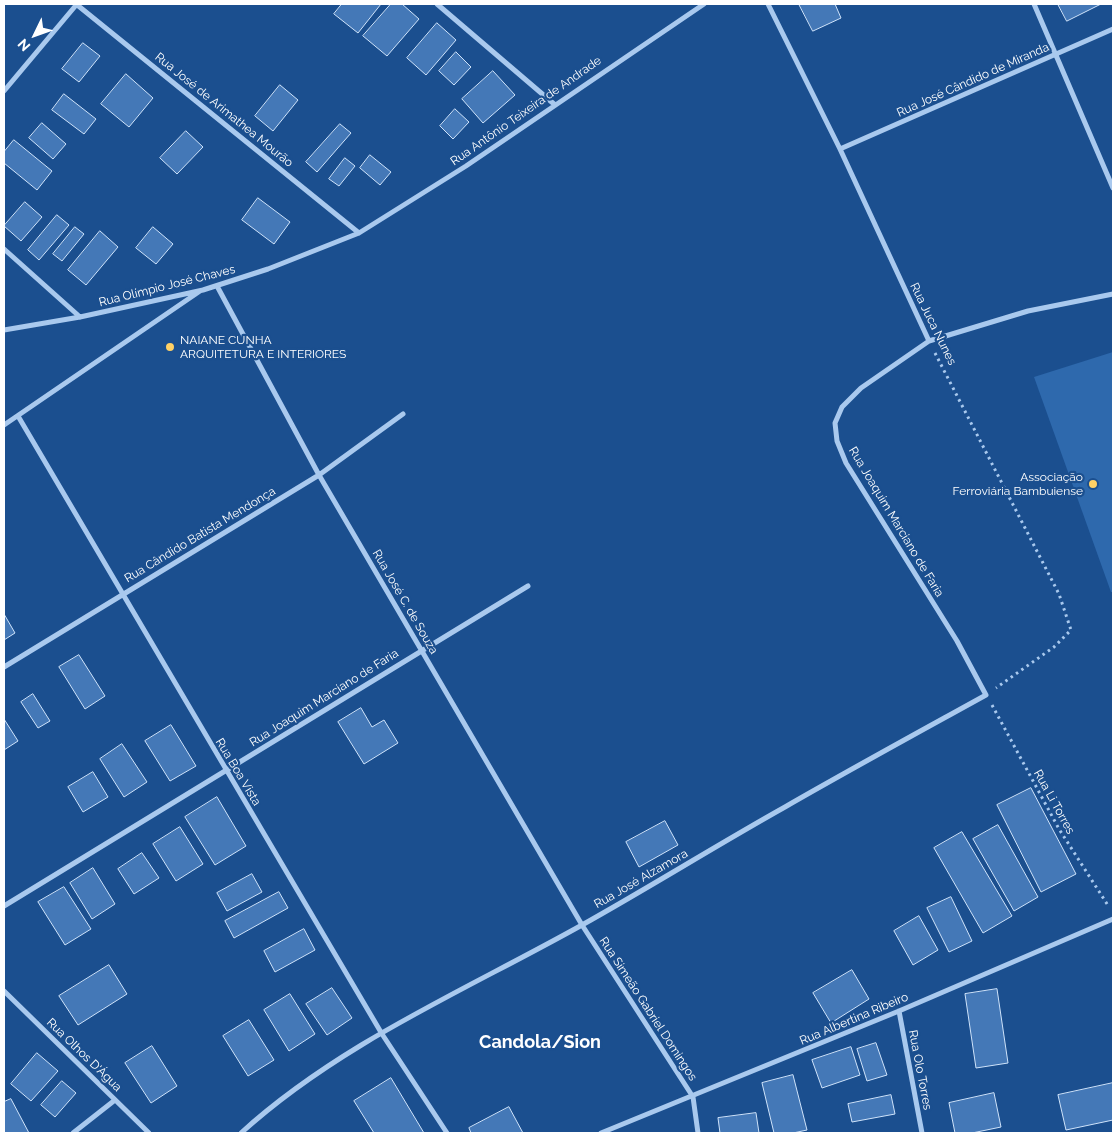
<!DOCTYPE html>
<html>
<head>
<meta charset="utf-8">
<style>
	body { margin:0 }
	#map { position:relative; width:1117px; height:1137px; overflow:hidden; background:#1b4f8f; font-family:Raleway,sans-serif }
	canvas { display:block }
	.frame { position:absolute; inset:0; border:5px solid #fff; pointer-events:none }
	.north { position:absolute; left:10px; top:10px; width:50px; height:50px; -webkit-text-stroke:4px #1b4f8f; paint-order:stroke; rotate:228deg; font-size:14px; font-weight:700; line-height:20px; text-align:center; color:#fff }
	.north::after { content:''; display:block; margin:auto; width:18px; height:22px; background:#fff; clip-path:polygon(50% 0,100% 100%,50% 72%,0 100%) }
</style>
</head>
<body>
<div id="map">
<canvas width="1117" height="1137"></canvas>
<div class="frame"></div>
<div class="north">N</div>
</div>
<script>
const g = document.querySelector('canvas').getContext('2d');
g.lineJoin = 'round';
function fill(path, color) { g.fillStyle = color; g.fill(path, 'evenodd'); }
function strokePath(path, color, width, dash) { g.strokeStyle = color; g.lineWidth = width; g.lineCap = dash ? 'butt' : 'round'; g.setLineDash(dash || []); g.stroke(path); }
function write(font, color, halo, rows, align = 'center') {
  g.font = font + ' Raleway,sans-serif'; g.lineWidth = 4.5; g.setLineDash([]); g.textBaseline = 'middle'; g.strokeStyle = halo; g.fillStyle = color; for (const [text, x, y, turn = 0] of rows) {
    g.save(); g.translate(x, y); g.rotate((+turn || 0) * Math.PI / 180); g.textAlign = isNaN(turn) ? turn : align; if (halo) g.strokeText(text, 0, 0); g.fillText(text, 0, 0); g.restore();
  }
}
fill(new Path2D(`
	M1113 352V592H1111L1034 377Z`), '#2e69ad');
const building = new Path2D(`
	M342 4H381L358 33 334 14Z
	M391 4H402L419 19 387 56 363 36Z
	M799 4H835L841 18 813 31Z
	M1058 4H1101L1067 21Z
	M437 23 456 40 426 75 407 58Z
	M83 43 100 56 79 82 62 69Z
	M456 52 471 67 454 85 439 71Z
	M493 71 515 95 483 123 462 99Z
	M126 74 153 98 129 127 101 104Z
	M280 85 298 100 273 131 255 116Z
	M64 94 96 119 84 134 52 110Z
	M455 109 469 122 453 139 440 126Z
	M42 123 66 144 53 159 29 138Z
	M340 124 351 133 317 172 306 162Z
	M186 131 203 147 177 174 160 158Z
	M14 140 52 171 37 190 4 163V152Z
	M370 155 391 172 380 185 360 168Z
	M345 158 355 166 339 186 329 179Z
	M258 198 290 222 274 244 242 220Z
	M25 202 42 217 21 241 4 226Z
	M57 215 69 225 39 260 28 250Z
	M75 227 84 234 62 261 53 254Z
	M153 227 173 244 156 264 136 248Z
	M100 231 118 247 86 285 68 270Z
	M4 614 15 633 4 640Z
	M79 655 105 696 85 709 59 667Z
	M33 694 50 721 38 728 21 702Z
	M361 708 372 727 384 720 398 743 364 764 338 722Z
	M4 719 18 741 4 750Z
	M171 725 196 766 170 781 145 741Z
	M122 744 147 782 124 797 100 759Z
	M93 772 108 797 83 812 68 787Z
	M1031 788 1076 874 1041 892 997 805Z
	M217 797 246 846 215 865 185 817Z
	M665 821 678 845 639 867 626 842Z
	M998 825 1038 897 1014 911 973 839Z
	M180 827 203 864 176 881 153 844Z
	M962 832 1012 916 983 933 934 848Z
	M142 853 159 878 134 894 118 869Z
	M93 868 115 904 92 919 70 883Z
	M252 874 262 892 227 911 217 893Z
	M64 887 91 929 65 945 38 902Z
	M279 892 288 908 234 938 225 921Z
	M951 897 972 941 949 952 927 908Z
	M919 916 938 950 913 965 894 931Z
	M304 929 315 950 275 972 264 951Z
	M109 965 127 994 78 1025 59 996Z
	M852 970 869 999 831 1023 813 993Z
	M332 988 352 1018 327 1035 306 1004Z
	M997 989 1008 1063 976 1068 965 994Z
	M290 994 315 1034 289 1051 264 1010Z
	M249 1020 274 1060 248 1076 223 1036Z
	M876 1043 887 1075 867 1081 857 1049Z
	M152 1046 177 1086 151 1103 125 1063Z
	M851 1047 860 1075 822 1088 812 1060Z
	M37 1053 58 1071 31 1101 11 1084Z
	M793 1075 807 1130 793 1133H774L762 1083Z
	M391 1078 424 1133H374L354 1101Z
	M62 1081 76 1093 55 1117 41 1105Z
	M1113 1083V1120L1066 1130 1058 1095Z
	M994 1093 1001 1127 972 1133H955L949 1103Z
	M891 1095 895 1114 852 1122 848 1104Z
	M11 1099 29 1133H4V1102Z
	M509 1107 523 1133H471L469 1128Z
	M756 1113 759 1133H720L718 1118Z`);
fill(building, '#4478b7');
strokePath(building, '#cfe3fa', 1);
strokePath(new Path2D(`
	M935 353 1059 594 1071 630 1054 647 996 688
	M992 705 1059 829 1109 907`), '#a9c9ee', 3, [2.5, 4]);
strokePath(new Path2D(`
	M76 4 359 233
	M437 4 554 104
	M768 4 840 149 929 341
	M1034 4 1113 188
	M4 91 77 4
	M840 149 1113 29
	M4 249 80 317
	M217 286 319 475 582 925 693 1097 698 1133
	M4 330 80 317 203 290 268 269 359 233 466 166 704 4
	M18 416 382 1034 447 1133
	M4 425 200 291
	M4 667 319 475 403 414
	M4 906 528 586
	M4 991 149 1133
	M899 1011 922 1133
	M73 1133 115 1100
	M241 1133C340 1043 466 990 582 925 650 887 717 845 785 807 851 769 919 732 986 695L957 641 846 463 837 441 835 423 842 407 861 388 929 341 1028 311 1113 294
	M601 1133 899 1011 1113 919`), '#a9c9ee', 5);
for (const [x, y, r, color] of [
	[170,347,5,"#ffd166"],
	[1093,484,5,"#ffd166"]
]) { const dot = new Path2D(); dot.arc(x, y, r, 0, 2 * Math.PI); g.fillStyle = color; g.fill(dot); strokePath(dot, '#1b4f8f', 2); }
write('12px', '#fff', '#1b4f8f', [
	["Rua José Cândido de Miranda",973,80,-24],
	["Rua José de Arimathea Mourão",224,110,39],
	["Rua Antônio Teixeira de Andrade",526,111,-35],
	["Rua Olímpio José Chaves",167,286,-14],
	["Rua Juca Nunes",933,324,64],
	["Rua Joaquim Marciano de Faria",896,522,59],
	["Rua Cândido Batista Mendonça",200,535,-31],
	["Rua José C. de Souza",405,602,60],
	["Rua Joaquim Marciano de Faria",324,698,-32],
	["Rua Boa Vista",238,772,59],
	["Rua Li Torres",1054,802,61],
	["Rua José Alzamora",641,879,-30],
	["Rua Simeão Gabriel Domingos",648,1009,57],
	["Rua Albertina Ribeiro",854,1019,-23],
	["Rua Olhos D'Água",84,1055,44],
	["Rua Olo Torres",920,1070,79]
]);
write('12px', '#fff', '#1b4f8f', [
	["NAIANE CUNHA",180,340],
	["ARQUITETURA E INTERIORES",180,354],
	["Associação",1083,477,"right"],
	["Ferroviária Bambuiense",1083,491,"right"]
], 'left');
write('bold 18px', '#fff', '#1b4f8f', [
	["Candola/Sion",540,1043]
]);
</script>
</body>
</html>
